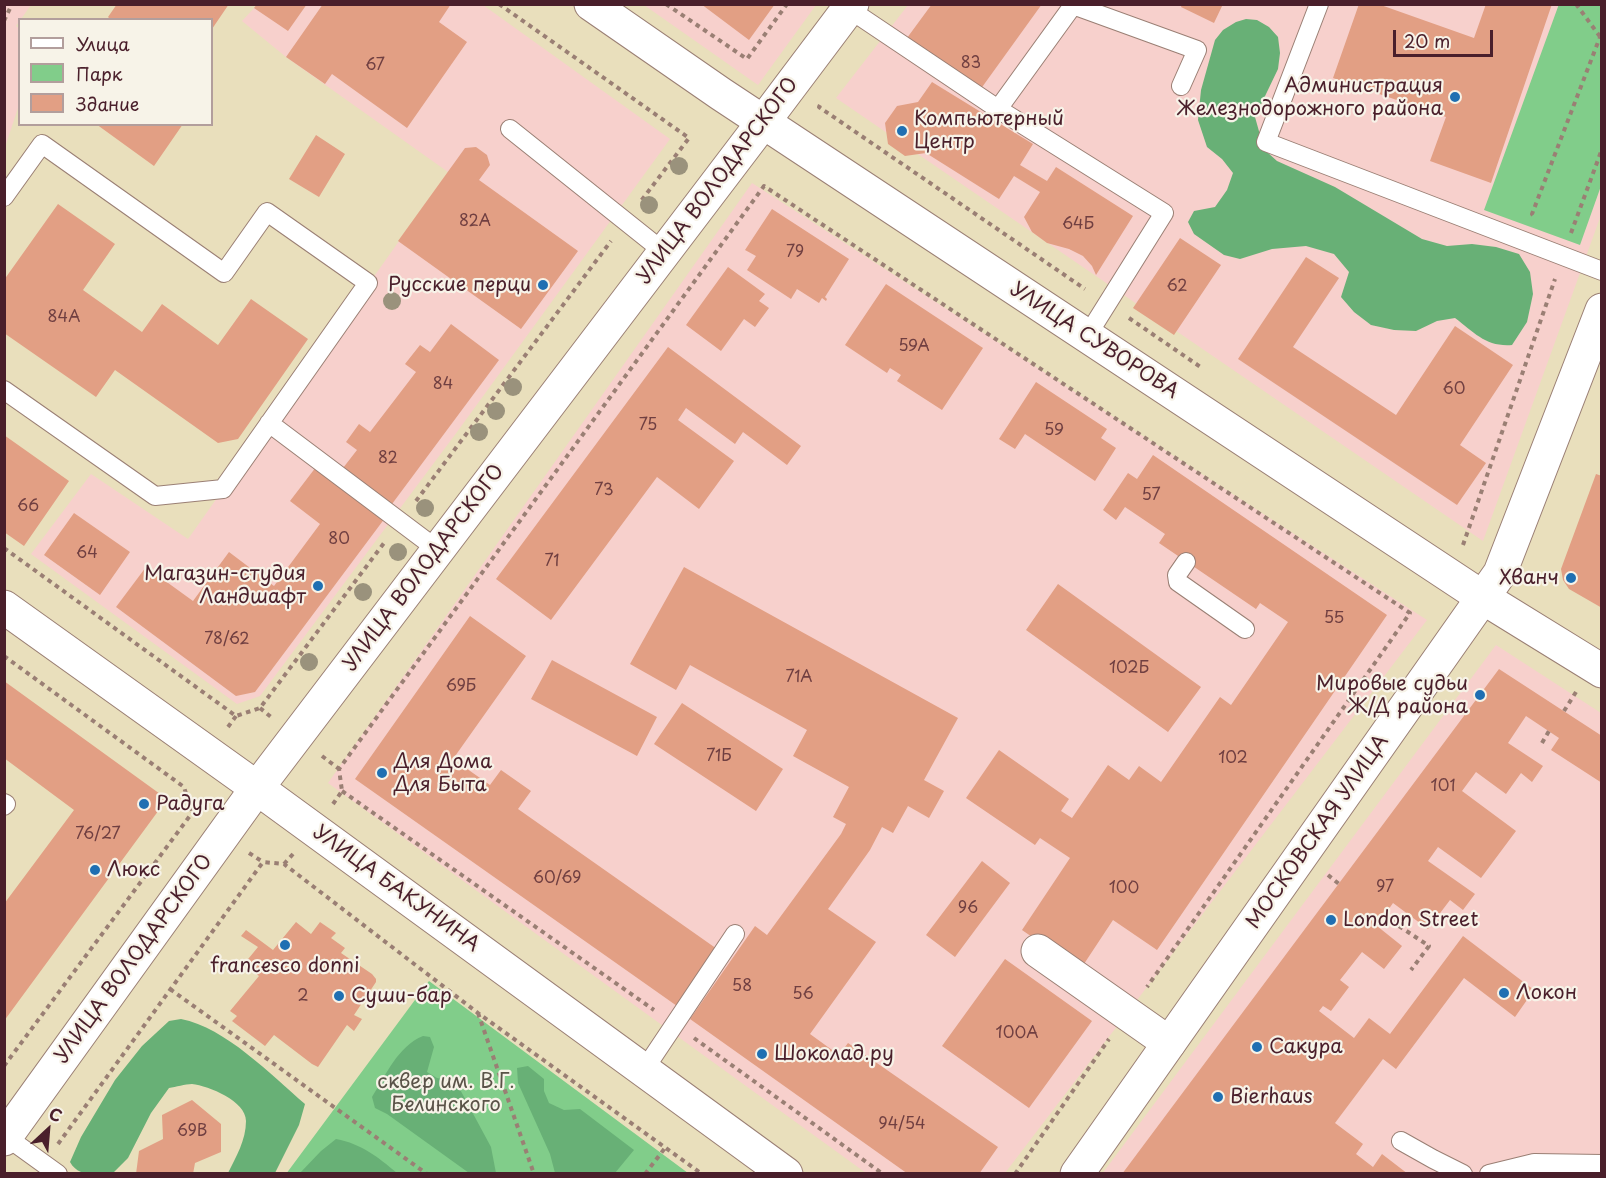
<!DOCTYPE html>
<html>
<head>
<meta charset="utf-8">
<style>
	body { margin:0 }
	#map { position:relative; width:1606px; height:1178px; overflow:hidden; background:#e9dfbc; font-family:"Playpen Sans",sans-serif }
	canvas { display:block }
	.frame { position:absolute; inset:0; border:6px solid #4a1f2b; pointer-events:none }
	.legend { position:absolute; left:18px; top:18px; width:195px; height:108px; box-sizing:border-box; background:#f7f3e8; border:2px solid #b29e9c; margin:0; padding:8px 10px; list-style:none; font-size:18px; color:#4a1f2b }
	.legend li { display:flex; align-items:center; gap:12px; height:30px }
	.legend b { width:30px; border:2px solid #b29e9c }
	.north { position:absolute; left:18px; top:1100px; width:60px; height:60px; -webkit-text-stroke:4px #f7f3e8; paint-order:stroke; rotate:26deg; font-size:16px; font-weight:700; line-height:24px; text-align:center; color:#4a1f2b }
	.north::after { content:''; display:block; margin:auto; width:21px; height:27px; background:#4a1f2b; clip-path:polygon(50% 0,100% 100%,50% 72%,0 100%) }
	.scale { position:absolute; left:1393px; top:30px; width:100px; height:27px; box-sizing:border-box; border:3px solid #4a1f2b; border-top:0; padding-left:8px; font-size:18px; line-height:21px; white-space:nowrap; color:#4a1f2b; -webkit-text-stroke:4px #f7f3e8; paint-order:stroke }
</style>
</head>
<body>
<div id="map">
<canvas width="1606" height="1178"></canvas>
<div class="frame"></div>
<ul class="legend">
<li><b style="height:8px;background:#fff"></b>Улица</li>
<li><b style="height:16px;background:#81cd8a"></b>Парк</li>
<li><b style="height:16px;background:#e29f84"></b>Здание</li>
</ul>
<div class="north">С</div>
<div class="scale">20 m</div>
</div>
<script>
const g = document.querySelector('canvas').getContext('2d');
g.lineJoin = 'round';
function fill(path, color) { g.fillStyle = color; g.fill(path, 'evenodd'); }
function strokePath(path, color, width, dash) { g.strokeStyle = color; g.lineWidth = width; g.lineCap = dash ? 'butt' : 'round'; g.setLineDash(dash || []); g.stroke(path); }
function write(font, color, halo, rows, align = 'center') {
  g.font = font + ' "Playpen Sans",sans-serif'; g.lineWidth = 4.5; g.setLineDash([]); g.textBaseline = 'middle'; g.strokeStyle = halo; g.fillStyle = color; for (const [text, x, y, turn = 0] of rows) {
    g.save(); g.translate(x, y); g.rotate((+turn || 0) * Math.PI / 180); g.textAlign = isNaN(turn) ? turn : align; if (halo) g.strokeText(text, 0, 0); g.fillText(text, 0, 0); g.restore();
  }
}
fill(new Path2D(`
	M5 4 31 5 16 26 20 29 19 105 5 147Z
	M257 5H483L670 139 457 432 260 696 237 704 31 554 91 474 188 539 448 172 286 57 242 21Z
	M644 5H816L758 85Z
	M908 5H1601V215L1483 541 836 98Z
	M752 183 1427 620 1005 1173H866L328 783Z
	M1496 645 1601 713V1173L1102 1174Z`), '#f7d0cc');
fill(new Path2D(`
	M1559 4 1601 5V186L1580 245 1484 210Z
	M429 981 688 1173 286 1174Z`), '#81cd8a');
fill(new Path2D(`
	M1246 19 1257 20 1269 27 1278 37 1280 53 1278 69 1255 117 1262 142 1267 152 1277 161 1335 187 1422 239 1447 246 1472 244 1496 247 1519 254 1530 272 1533 294 1527 322 1512 345C1486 347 1475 333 1455 318L1437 321 1416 331 1394 330 1371 325 1354 312 1341 297 1349 272 1334 254 1306 246 1272 249 1240 259 1224 255 1194 234 1188 222 1194 211 1215 207 1227 190 1233 173 1222 159 1207 147 1198 120 1201 90 1215 40 1223 30 1236 22Z
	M181 1019C226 1028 270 1074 305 1104L299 1125 275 1173H228C236 1157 246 1140 246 1121 246 1101 209 1086 192 1084 185 1084 176 1087 169 1088L151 1113 128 1158 113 1173C96 1174 79 1178 70 1162L81 1137 115 1080 142 1046 169 1021Z
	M423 1036 430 1037 434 1047 427 1072 437 1078 456 1082 491 1147 496 1173H469L387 1114 375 1108 372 1097C386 1075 398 1046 423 1036Z
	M528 1066 544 1079V1091L549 1103 564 1110 580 1109 634 1150 615 1173H555L550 1154 518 1083 517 1068Z
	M336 1139C362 1144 378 1157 397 1173H300L321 1151Z`), '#68b076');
fill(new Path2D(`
	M117 4H229L212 29V20H111L108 17Z
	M257 4H307L288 31 254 8Z
	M323 4H451L439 22 467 42 407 128 332 74 325 84 286 57Z
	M701 4H775L749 40Z
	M932 4H1042L980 90 907 38Z
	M1182 4H1223L1214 23 1181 7Z
	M1359 4H1378L1474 38 1486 4H1552L1491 183 1430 161 1446 117 1333 78Z
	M932 82 1033 144 1020 165 1047 181 1056 167 1133 216 1096 275 1092 266 1083 256 1069 249 1047 243 1032 232 1024 217 1040 192 1014 176 999 199 926 153 905 156 888 144 885 123 897 106 918 102Z
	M96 124H183L154 166Z
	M316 135 345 154 319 197 289 179Z
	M476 147 487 155 490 165 479 180 578 251 521 329 398 241 465 148Z
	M58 204 115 244 83 290 142 332 162 304 218 345 251 299 308 339 238 439 218 443 115 370 96 397 4 333V280Z
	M772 209 849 259 825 297 827 299 826 301 822 298 819 303 797 289 791 299 747 270 756 256 745 250Z
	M1180 238 1221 265 1174 335 1133 308Z
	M1306 257 1339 278 1293 347 1396 415 1455 326 1513 365 1460 445 1486 463 1457 505 1238 359Z
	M728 267 765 294 759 301 769 308 755 327 744 319 721 351 686 325Z
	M886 284 983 348 942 410 897 381 901 375 890 368 887 373 845 345Z
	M451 324 499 360 392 504 343 468 357 450 346 442 359 424 370 432 416 372 405 364 420 345 430 352Z
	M668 347 801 446 787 465 743 432 735 444 686 408 678 420 734 461 699 509 657 477 551 620 496 579Z
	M1036 382 1107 429 1101 438 1116 448 1095 481 1025 434 1015 449 999 439Z
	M4 435 69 481 24 546 4 532Z
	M1153 455 1387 615 1157 950 1113 920 1080 970 1022 930 1070 858 1040 838 1035 845 966 798 999 750 1069 799 1061 811 1072 818 1108 765 1129 780 1139 766 1161 782 1220 697 1231 705 1288 622 1260 603 1256 609 1159 543 1165 534 1125 507 1116 520 1103 510 1128 473 1137 479Z
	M316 467 385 518 255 692 236 696 116 607 146 567 193 601 229 552 274 586 320 524 290 501Z
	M1596 474 1602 476V608L1569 589 1563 580 1561 569Z
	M74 513 130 552 100 595 44 555Z
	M684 567 958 718 924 780 944 791 929 818 908 806 893 833 882 827 870 850 828 909 876 942 810 1034 839 1055 848 1043 998 1147 979 1174H908L690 1019 755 926 767 935 841 834 846 824 833 817 849 787 793 756 807 730 690 665 676 690 630 664Z
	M1058 584 1201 687 1168 732 1026 630Z
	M470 616 526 656 453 759 490 785 501 770 531 791 518 809 717 949 677 1006 355 779Z
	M552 660 657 717 637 756 531 699Z
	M1499 669 1602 736V783L1551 750 1559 738 1526 716 1508 743 1543 766 1532 782 1521 773 1506 794 1476 772 1462 791 1516 831 1481 878 1438 847 1428 861 1475 894 1463 910 1450 900 1428 929 1393 903 1377 926 1402 946 1384 969 1362 952 1340 980 1349 987 1331 1011 1323 1006 1319 1011 1354 1038 1369 1018 1390 1034 1463 936 1534 990 1515 1017 1464 978 1396 1069 1383 1059 1335 1123 1363 1144 1356 1154 1373 1167 1382 1154 1408 1174H1122Z
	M4 681 167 799 4 1021V904L74 810 4 758Z
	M682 703 783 769 756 811 654 744Z
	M982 861 1010 883 955 957 926 935Z
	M296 922 311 934 320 922 336 933 331 938 345 948 341 953 372 974 376 979V982L354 1015 362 1019 354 1031 347 1025 318 1067 312 1064 274 1035 265 1046 232 1021 237 1016 230 1011 259 976 244 964 258 947 241 936 246 930 273 950Z
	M1005 959 1092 1021 1029 1108 942 1046Z
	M192 1100 221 1124V1152L195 1163 193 1174H136L139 1151 163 1139 162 1115Z`), '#e29f84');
const service = new Path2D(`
	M1319 4 1266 142 1602 271
	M1073 5 1197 50 1181 86
	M849 9 998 109 1164 213 1087 336
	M998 109 1074 4
	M510 129 664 252
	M4 197 42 144 224 273 267 212 368 283 223 489 155 496 4 390
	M269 423 438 550
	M1186 562 1177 575 1178 582 1245 629
	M4 803 6 804 4 806
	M644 1070 735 934
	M4 1135 58 1174
	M1401 1141 1433 1159 1463 1174
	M1489 1174 1534 1163 1602 1164`);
const minor = new Path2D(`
	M764 121 852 4
	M1038 951 1169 1043`);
const secondary = new Path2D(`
	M4 607 257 788 786 1174
	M1077 1174 1500 573 1602 310`);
const primary = new Path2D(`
	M591 4 721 94 1482 597 1602 671
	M4 1139 257 788 764 121`);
strokePath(service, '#9a7f74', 20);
strokePath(minor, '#9a7f74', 35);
strokePath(secondary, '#9a7f74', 35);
strokePath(primary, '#9a7f74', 35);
strokePath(new Path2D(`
	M499 4 689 138 641 201
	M666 4 747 59 787 4
	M1576 4 1601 38
	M4 21 12 4
	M820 105 819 107 1085 289
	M1533 215 1532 214 1600 37
	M1571 233 1602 149
	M1129 318 1202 368
	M416 501 611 241
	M1463 545 1555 279
	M4 548 236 716 260 708 384 543
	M4 656 184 787 192 813 196 816
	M260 708 271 717
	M1564 711 1576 692
	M228 727 236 716
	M1542 743 1549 731
	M322 756 339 769
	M342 791 654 1010
	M333 804 342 791 339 769 764 186 1410 613 1147 987
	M249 853 263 862
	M284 864 293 854
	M1328 875 1339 884
	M1384 916 1429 946 1411 970
	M170 989 427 1174
	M478 1013 534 1174
	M694 1038 883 1174
	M4 1066 192 813
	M58 1144 263 862 284 864 478 1013 702 1174
	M645 1174 665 1148
	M1015 1174 1109 1039`), '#9a7f74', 4, [4.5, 4.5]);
strokePath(service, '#fff', 18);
strokePath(minor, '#fff', 33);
strokePath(secondary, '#fff', 33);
strokePath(primary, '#fff', 33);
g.fillStyle = '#9a927c';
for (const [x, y] of [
	[679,166],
	[649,205],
	[392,301],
	[513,387],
	[496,411],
	[479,432],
	[425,508],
	[398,552],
	[363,592],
	[309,662]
]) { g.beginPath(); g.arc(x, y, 9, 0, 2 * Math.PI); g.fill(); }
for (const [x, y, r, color] of [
	[1455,97,6,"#1f6fb2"],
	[902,131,6,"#1f6fb2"],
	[543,285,6,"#1f6fb2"],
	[1571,578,6,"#1f6fb2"],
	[318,586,6,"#1f6fb2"],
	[1480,695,6,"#1f6fb2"],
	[382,773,6,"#1f6fb2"],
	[144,804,6,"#1f6fb2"],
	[95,870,6,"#1f6fb2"],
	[1331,920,6,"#1f6fb2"],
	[285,945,6,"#1f6fb2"],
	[1504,993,6,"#1f6fb2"],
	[339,996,6,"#1f6fb2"],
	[1257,1047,6,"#1f6fb2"],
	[762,1054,6,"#1f6fb2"],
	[1218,1097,6,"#1f6fb2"]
]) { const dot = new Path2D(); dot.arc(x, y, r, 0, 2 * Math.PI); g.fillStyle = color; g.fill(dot); strokePath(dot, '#f7f3e8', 2); }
write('16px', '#703f41', null, [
	["83",971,64],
	["67",375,66],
	["82А",475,222],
	["64Б",1078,225],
	["79",795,253],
	["62",1177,287],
	["84А",64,318],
	["59А",914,347],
	["84",443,385],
	["60",1454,390],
	["75",648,426],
	["59",1054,431],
	["82",388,459],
	["73",604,491],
	["57",1151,496],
	["66",28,507],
	["80",339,540],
	["64",87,554],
	["71",552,562],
	["55",1334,619],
	["78/62",227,640],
	["102Б",1129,669],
	["71А",799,678],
	["69Б",461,687],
	["71Б",719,757],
	["102",1233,759],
	["101",1443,787],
	["76/27",98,835],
	["60/69",557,879],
	["97",1385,888],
	["100",1124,889],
	["96",968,909],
	["58",742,987],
	["56",803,995],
	["2",303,997],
	["100А",1017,1034],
	["94/54",902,1125],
	["69В",192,1132]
]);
write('20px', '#4a1f2b', '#f7f3e8', [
	["Администрация",1443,86,"right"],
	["Железнодорожного района",1443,109,"right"],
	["Компьютерный",914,119],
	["Центр",914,142],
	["Русские перци",531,285,"right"],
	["Магазин-студия",306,574,"right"],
	["Ландшафт",306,597,"right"],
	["Хванч",1559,578,"right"],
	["Мировые судьи",1468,684,"right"],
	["Ж/Д района",1468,707,"right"],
	["Для Дома",394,762],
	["Для Быта",394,785],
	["Радуга",156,804],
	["Люкс",107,870],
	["London Street",1343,920],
	["francesco donni",285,966,"center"],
	["Локон",1516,993],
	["Суши-бар",351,996],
	["Сакура",1269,1047],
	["Шоколад.ру",774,1054],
	["Bierhaus",1230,1097]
], 'left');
write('20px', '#4a1f2b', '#f7f3e8', [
	["УЛИЦА ВОЛОДАРСКОГО",718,181,-53],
	["УЛИЦА СУВОРОВА",1094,341,33],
	["УЛИЦА ВОЛОДАРСКОГО",424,568,-53],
	["МОСКОВСКАЯ УЛИЦА",1318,832,-55],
	["УЛИЦА БАКУНИНА",396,889,36],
	["УЛИЦА ВОЛОДАРСКОГО",134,959,-54]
]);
write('20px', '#5a5348', '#f7f3e8', [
	["сквер им. В.Г.",446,1082],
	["Белинского",446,1105]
]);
</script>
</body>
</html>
